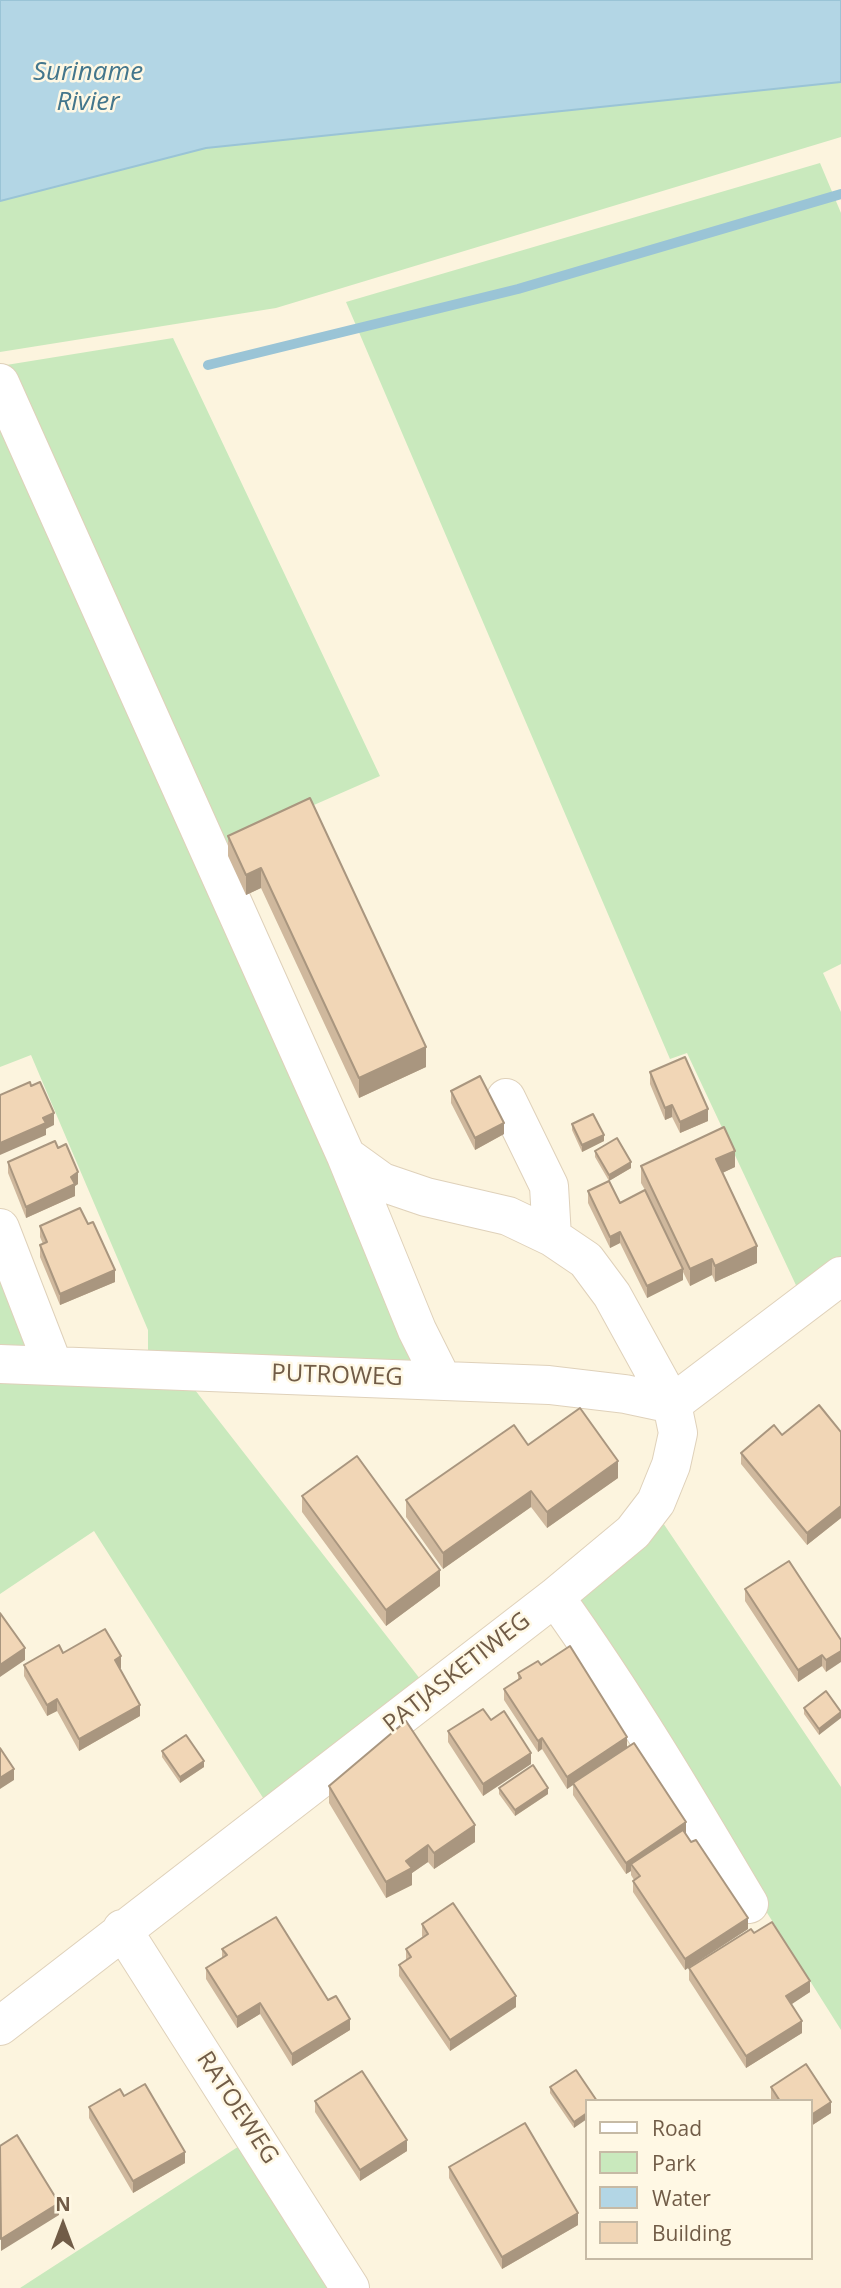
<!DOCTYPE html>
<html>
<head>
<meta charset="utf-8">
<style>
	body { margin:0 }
	#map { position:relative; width:841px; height:2288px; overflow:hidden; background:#fcf4de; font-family:"Open Sans",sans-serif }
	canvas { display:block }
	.legend { position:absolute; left:585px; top:2099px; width:228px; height:161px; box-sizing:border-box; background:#fff8e4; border:2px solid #c6baa5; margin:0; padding:9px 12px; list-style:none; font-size:21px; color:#715c47 }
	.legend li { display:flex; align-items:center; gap:14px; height:35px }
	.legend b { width:35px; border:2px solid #c6baa5 }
	.north { position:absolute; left:28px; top:2190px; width:70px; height:70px; -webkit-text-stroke:5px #fff8e4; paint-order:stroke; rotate:0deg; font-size:19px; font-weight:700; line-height:28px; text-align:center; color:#715c47 }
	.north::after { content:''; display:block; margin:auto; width:24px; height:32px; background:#715c47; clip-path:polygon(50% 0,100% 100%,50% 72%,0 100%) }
</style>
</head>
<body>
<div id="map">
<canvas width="841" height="2288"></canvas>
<ul class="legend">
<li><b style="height:9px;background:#fff"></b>Road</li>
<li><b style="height:19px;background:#c9e9bd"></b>Park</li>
<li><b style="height:19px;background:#b3d6e5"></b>Water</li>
<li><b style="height:19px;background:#f1d6b6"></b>Building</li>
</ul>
<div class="north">N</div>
</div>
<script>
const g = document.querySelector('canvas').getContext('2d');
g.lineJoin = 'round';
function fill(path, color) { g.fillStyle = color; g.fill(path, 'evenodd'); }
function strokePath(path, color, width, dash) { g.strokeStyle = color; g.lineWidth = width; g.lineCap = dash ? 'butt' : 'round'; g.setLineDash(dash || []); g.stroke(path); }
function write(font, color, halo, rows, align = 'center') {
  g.font = font + ' "Open Sans",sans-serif'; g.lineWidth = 5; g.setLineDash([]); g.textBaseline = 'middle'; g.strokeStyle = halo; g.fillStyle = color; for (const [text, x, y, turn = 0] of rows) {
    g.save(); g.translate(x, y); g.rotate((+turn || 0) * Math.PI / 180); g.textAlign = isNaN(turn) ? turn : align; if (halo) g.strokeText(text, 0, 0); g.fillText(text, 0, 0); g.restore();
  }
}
fill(new Path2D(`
	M841 82V137L276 308 0 352V201L206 148Z
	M820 163 841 213V964L823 973 841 1012V1267L802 1298 687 1053 670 1059 346 302Z
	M173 338 380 776 200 855 427 1371 148 1360V1330L31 1055 0 1067V366Z
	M0 1270 30 1357 0 1355Z
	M0 1376 188 1381 424 1684 265 1801 94 1531 0 1594Z
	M659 1517 841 1787V2030L569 1599Z
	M247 2141 335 2288H20Z`), '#c9e9bd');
const water = new Path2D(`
	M0 0H841V82L206 148 0 201Z`);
fill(water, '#b3d6e5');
strokePath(water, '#9ac4d6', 2);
strokePath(new Path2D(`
	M208 365 518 289 841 194`), '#9ac4d6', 10);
const minor = new Path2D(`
	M0 383 346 1156 417 1330 442 1380
	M506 1098 549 1186 552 1237
	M346 1156 382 1182 426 1197 508 1216 552 1237 586 1260 612 1295 672 1404
	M0 1228 53 1365
	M0 1364 549 1385 625 1394 672 1404
	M555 1597C626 1696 687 1799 749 1904
	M122 1929 350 2288
	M0 2026 555 1597 633 1532 656 1502 671 1465 678 1433 672 1404 841 1276`);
strokePath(minor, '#dfd1ba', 40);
strokePath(minor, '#fff', 38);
fill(new Path2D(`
	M310 798 426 1067 359 1098 261 888 246 895 228 856V836Z
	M650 1072 708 1121 680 1133 672 1117 665 1120 650 1084Z
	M451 1091 504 1134 475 1150 451 1103Z
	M572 1124 604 1141 582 1152 572 1130Z
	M58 1148 78 1184 75 1186V1196L26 1218 8 1173V1162Z
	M595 1151 631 1168 609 1181 595 1157Z
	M641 1166 735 1167 722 1173 757 1263 715 1282 712 1275 690 1286 683 1272V1280L647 1298 620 1243 610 1248 588 1203V1191L620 1203 645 1190 641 1183Z
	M88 1224 115 1282 60 1305 40 1257V1245L43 1244 40 1237V1226Z
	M841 1432V1518L807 1545 741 1464V1453L782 1435Z
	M528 1445 618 1478 547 1528 531 1507 443 1569 406 1517V1500Z
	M302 1496 440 1586 386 1626 302 1512Z
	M745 1589 841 1640 826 1672 822 1666 798 1682 745 1601Z
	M63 1653 121 1668 120 1669 140 1716 79 1751 57 1711 47 1716 24 1676V1665Z
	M541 1665 627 1747 686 1834 748 1929 685 1970 633 1892V1881L634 1880 631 1875V1871L626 1874 573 1795V1785L567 1789 542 1749 538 1752 504 1700V1689L518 1680V1673Z
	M826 1691 819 1735 804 1714V1708Z
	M491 1720 531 1764 483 1796 448 1742V1731Z
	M162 1751 204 1767 180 1783 162 1757Z
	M329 1786 475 1842 434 1869 428 1862 412 1873V1885L386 1898 329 1803Z
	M499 1788 548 1794 515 1816 499 1794Z
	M422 1924 516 2007 450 2051 399 1976V1965L406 1960V1949L423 1938 422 1936Z
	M754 1933 810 1992 791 2004 802 2033 746 2068 689 1980V1968Z
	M222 1949 328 2000 350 2030 292 2066 260 2014 237 2028 206 1979V1968L222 1958Z
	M806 2064 831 2102V2113L811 2126V2101H772L771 2099V2087Z
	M576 2070 574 2128 550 2093V2087Z
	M124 2096 185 2163 133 2193 89 2118V2107Z
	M315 2101 407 2151 360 2181 315 2112Z
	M449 2167 578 2225 502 2269 449 2178Z`), '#cfb89d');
fill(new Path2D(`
	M261 868V888L246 895V875Z
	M426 1047V1067L359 1098V1078Z
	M672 1105V1117L665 1120V1108Z
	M708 1109V1121L680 1133V1122Z
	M54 1113V1125L46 1129V1135L0 1155V1143L43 1118Z
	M504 1123V1134L475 1150V1138Z
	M604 1135V1141L582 1152V1145Z
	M735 1151V1167L716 1176V1159Z
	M631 1162V1168L609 1181V1175Z
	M78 1172V1184L75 1186V1196L26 1218V1207Z
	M620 1232V1243L610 1248V1237Z
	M757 1246V1263L715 1282V1266Z
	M712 1259V1275L690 1286V1269Z
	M683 1269V1280L647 1298V1286Z
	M115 1270V1282L60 1305V1294Z
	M618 1461V1478L547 1528V1512Z
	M531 1491V1507L443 1569V1553Z
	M841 1506V1518L807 1545V1533Z
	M440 1570V1586L386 1626V1610Z
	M25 1648V1660L0 1677V1665Z
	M841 1651V1662L826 1672V1660Z
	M822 1655V1666L798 1682V1670Z
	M121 1656V1668L115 1671V1660Z
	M57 1699V1711L47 1716V1705Z
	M140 1705V1716L79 1751V1739Z
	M841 1712V1718L819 1735V1729Z
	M627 1737V1749L567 1789V1777Z
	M542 1738V1749L538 1752V1741Z
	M531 1753V1764L483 1796V1784Z
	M204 1761V1767L180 1783V1777Z
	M14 1769V1780L0 1789V1778Z
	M548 1788V1794L515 1816V1810Z
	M686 1822V1834L635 1868 631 1864V1871L626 1874V1863Z
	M475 1825V1842L434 1869V1853Z
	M428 1845V1862L412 1873V1885L386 1898V1882L406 1861Z
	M748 1918V1929L685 1970V1959Z
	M810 1981V1992L786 2008V1996Z
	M516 1996V2007L450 2051V2040Z
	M260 2003V2014L237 2028V2017Z
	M350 2019V2030L292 2066V2054Z
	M802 2021V2033L746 2068V2056Z
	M831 2102V2113L811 2126V2115Z
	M587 2113V2119L574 2128V2122Z
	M407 2140V2151L360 2181V2170Z
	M185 2152V2163L133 2193V2181Z
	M59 2203V2215L1 2251V2239Z
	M578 2213V2225L502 2269V2257Z`), '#a9967f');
const building = new Path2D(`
	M310 798 426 1047 359 1078 261 868 246 875 228 836Z
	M685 1057 708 1109 680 1122 672 1105 665 1108 650 1072Z
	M480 1076 504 1123 475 1138 451 1091Z
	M30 1082 31 1086 40 1082 54 1113 43 1118 46 1123 0 1143V1095Z
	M593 1114 604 1135 582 1145 572 1124Z
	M724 1127 735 1151 716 1159 757 1246 715 1266 712 1259 690 1269 641 1166Z
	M617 1138 631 1162 609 1175 595 1151Z
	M55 1141 58 1148 66 1144 78 1172 71 1177 75 1184 26 1207 8 1162Z
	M609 1181 620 1203 645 1190 683 1269 647 1286 620 1232 610 1237 588 1191Z
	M80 1208 88 1224 93 1222 115 1270 60 1294 40 1245 47 1242 40 1226Z
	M819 1405 841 1432V1506L807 1533 741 1453 774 1425 782 1435Z
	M580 1408 618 1461 547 1512 531 1491 443 1553 406 1500 514 1425 528 1445Z
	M357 1456 440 1570 386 1610 302 1496Z
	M789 1561 841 1640V1651L826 1660 822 1655 798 1670 745 1589Z
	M0 1613 25 1648 0 1665Z
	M105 1629 121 1656 115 1660 140 1705 79 1739 57 1699 47 1705 24 1665 59 1645 63 1653Z
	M570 1646 627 1737 567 1777 542 1738 538 1741 504 1689 521 1678 518 1673 538 1661 541 1665Z
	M826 1691 841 1712 819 1729 804 1708Z
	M483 1709 491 1720 504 1711 531 1753 483 1784 448 1731Z
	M406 1721 475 1825 434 1853 428 1845 406 1861 412 1868 386 1882 329 1786Z
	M186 1735 204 1761 180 1777 162 1751Z
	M634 1743 686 1822 626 1863 573 1783Z
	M0 1748 14 1769 0 1778Z
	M533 1765 548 1788 515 1810 499 1788Z
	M683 1830 691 1842 696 1840 748 1918 685 1959 633 1881 640 1876 631 1864Z
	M453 1903 516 1996 450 2040 399 1965 411 1957 406 1949 428 1934 422 1924Z
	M276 1917 328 2000 336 1996 350 2019 292 2054 260 2003 237 2017 206 1968 227 1955 222 1949Z
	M772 1922 810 1981 786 1996 802 2021 746 2056 689 1968 751 1929 754 1933Z
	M806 2064 831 2102 811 2115V2101H780L771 2087Z
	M576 2070 597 2101H587V2113L574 2122 550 2087Z
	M362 2071 407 2140 360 2170 315 2101Z
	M145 2084 185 2152 133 2181 89 2107 120 2089 124 2096Z
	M525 2123 578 2213 502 2257 449 2167Z
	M17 2135 59 2203 1 2239 0 2146Z`);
fill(building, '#f1d6b6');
strokePath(building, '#a9967f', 2);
write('24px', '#715c47', '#fff8e4', [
	["PUTROWEG",337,1376,2],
	["PATJASKETIWEG",457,1673,-38],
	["RATOEWEG",237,2108,57]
]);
write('italic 26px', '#43768c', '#fff8e4', [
	["Suriname",88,73],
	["Rivier",88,103]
]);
</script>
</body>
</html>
